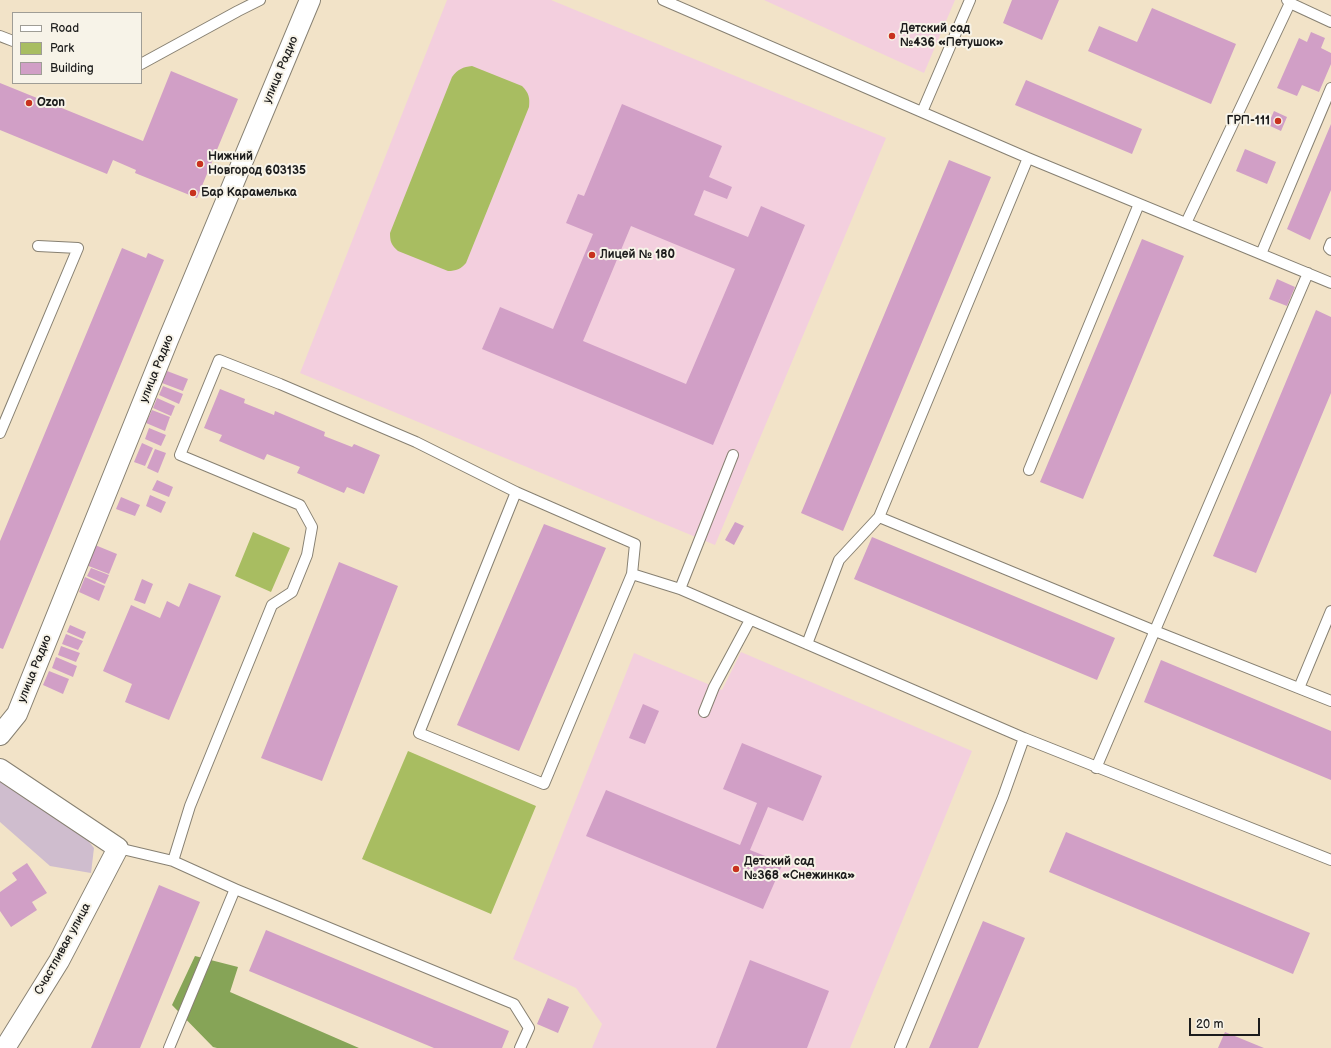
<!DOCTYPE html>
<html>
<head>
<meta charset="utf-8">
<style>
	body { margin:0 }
	#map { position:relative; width:1331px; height:1048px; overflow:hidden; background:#f2e3c8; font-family:"Balsamiq Sans",sans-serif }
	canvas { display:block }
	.legend { position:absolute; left:12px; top:12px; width:130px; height:72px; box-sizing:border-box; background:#f7f3e8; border:1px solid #9f9d96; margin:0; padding:5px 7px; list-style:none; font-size:12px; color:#1c1c1c }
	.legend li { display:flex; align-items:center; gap:8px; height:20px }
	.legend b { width:20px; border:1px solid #9f9d96 }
	.scale { position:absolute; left:1189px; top:1018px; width:71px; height:18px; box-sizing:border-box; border:2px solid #1c1c1c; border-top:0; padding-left:5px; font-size:12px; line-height:14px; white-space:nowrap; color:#1c1c1c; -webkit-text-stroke:3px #f7f3e8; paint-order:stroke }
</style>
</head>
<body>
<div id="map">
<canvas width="1331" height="1048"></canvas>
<ul class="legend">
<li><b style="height:5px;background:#fff"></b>Road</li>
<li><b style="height:11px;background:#a8bd61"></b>Park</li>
<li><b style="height:11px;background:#d19fc6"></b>Building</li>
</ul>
<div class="scale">20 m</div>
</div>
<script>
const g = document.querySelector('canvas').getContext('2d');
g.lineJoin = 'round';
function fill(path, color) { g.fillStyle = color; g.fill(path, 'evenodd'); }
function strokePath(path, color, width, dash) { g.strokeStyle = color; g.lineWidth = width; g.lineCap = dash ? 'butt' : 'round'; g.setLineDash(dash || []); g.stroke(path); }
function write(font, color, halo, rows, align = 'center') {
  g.font = font + ' "Balsamiq Sans",sans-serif'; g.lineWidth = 4; g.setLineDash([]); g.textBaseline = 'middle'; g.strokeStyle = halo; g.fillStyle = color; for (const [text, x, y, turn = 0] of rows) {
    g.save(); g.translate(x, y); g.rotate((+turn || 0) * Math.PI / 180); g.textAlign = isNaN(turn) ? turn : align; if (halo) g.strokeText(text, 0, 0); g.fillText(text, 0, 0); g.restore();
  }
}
fill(new Path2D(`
	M447 0H551L886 138 715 545 300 373Z
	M764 0H955L924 73Z
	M741 652 972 751 850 1048H592L602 1024 576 988 513 959 634 653 722 690Z`), '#f3cfde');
fill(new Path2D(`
	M0 781 86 838 94 848 91 873 50 866 0 822Z`), '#cfbdce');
fill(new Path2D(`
	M472 66 522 86C529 93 530 98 529 107L466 263C461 269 456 271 448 271L398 251C391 245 390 241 390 233L452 77C458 69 463 67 472 66Z
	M253 532 290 548 271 592 235 576Z
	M408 751 536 806 491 914 362 859Z`), '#a8bd61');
fill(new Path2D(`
	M195 956 238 967 230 992 359 1048H217L213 1047 172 1005Z`), '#86a457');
fill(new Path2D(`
	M1012 0H1059L1042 40 1003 23Z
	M1152 8 1236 44 1211 104 1088 51 1099 26 1137 42Z
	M1311 32 1325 38 1321 48 1331 53V64L1319 92 1302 85 1297 96 1277 88 1299 38 1307 42Z
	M171 71 238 99 197 198 135 173 136 170 113 160 107 174 0 130V83L143 141Z
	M1026 80 1142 129 1132 154 1015 105Z
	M622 104 722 146 709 177 732 187 727 199 704 190 694 215 748 237 761 206 805 225 713 445 482 349 500 307 553 329 593 234 566 223 578 194 584 196ZM631 226 735 269 686 384 583 341Z
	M1274 111 1287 117 1281 131 1268 125Z
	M1331 124V190L1310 240 1287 229Z
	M1245 149 1276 162 1267 184 1236 171Z
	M949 160 991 177 843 531 801 513Z
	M1142 239 1184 256 1083 499 1040 482Z
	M122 248 146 258 148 253 164 260 3 649 0 648V541Z
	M1277 279 1295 287 1287 306 1269 299Z
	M1316 310 1331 317V393L1256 573 1213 556Z
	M167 371 188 379 183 391 162 383Z
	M163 386 183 394 179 404 159 395Z
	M220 389 245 399 244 403 274 415 275 411 325 432 324 436 352 447 354 444 380 455 364 494 347 487 344 493 297 473 300 467 267 454 264 460 219 441 222 435 204 428Z
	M157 398 175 406 171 416 153 408Z
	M152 410 170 417 165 431 146 423Z
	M149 428 166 435 161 446 145 439Z
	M142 443 153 448 145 466 134 462Z
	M155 449 166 453 158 473 147 468Z
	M157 480 173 487 169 497 152 490Z
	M150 495 166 502 161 513 146 506Z
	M121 497 140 505 135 516 116 509Z
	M735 522 744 526 734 545 725 540Z
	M544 524 606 548 519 751 457 725Z
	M872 537 1115 638 1097 680 854 579Z
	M95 545 117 554 109 574 86 565Z
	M339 562 398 586 322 781 261 758Z
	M91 568 109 575 105 584 87 576Z
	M85 577 105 586 99 601 79 592Z
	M142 579 153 584 145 604 134 600Z
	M189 583 221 596 169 720 125 702 132 684 103 671 131 605 160 618 167 601 179 607Z
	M70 625 86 632 83 639 67 632Z
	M66 634 83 641 78 650 62 644Z
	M61 646 80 653 76 662 58 655Z
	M56 657 77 666 73 677 52 668Z
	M1161 660 1331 731V780L1144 702Z
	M49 671 69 679 63 694 43 685Z
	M643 704 659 711 645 744 629 738Z
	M742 743 822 776 803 821 768 807 750 850 783 863 763 909 586 836 606 790 740 845 757 803 723 789Z
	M1066 832 1310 933 1293 974 1049 872Z
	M27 863 47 893 32 902 37 910 11 927 0 911V892L17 880 12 873Z
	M159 885 200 902 140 1048H91Z
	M983 921 1025 938 978 1048H929Z
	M266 930 509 1031 502 1048H434L249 971Z
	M750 960 829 991 807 1048H716Z
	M548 998 569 1007 558 1033 537 1024Z
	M1225 1032 1259 1046 1264 1048H1218Z`), '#d19fc6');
const lane = new Path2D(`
	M663 0 1028 158 1331 283
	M1287 0 1290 3 1331 22
	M0 36 13 41
	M141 64 238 11 260 0
	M922 112 970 0
	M1186 223 1290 3
	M1331 243 1329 248 1331 250
	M1261 254 1331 88
	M0 433 78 248 38 246
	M1029 470 1139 204
	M516 492 419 733 544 784 632 574
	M879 517 1155 631 1331 701
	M680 589 733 455
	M807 644 839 560 879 517 1028 158
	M1299 688 1331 611
	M704 712 714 687 750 620
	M1096 768 1308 273
	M118 848 173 861 235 889 169 1048
	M173 861 190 806 272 605 292 592 307 555 312 527 300 505 180 455 219 360 280 384 416 442 516 492 635 544 632 574 680 589 1024 738 1331 860
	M235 889 514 1004 529 1028 520 1048
	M900 1048 1003 797 1024 738`);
const street = new Path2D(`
	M0 735 17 714 168 340 310 0
	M0 769 118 848 59 961 5 1048`);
strokePath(lane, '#878072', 12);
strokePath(street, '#878072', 22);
strokePath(lane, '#fff', 10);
strokePath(street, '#fff', 20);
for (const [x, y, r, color] of [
	[892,36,4,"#c8321e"],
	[29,103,4,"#c8321e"],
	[1278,121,4,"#c8321e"],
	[200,164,4,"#c8321e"],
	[193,193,4,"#c8321e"],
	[592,255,4,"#c8321e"],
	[736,869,4,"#c8321e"]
]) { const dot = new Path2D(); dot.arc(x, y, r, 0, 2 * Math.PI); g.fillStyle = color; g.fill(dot); strokePath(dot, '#f7f3e8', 1.5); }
write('bold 12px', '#1c1c1c', '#f7f3e8', [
	["Детский сад",900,29],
	["№436 «Петушок»",900,43],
	["Ozon",37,103],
	["ГРП-111",1270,121,"right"],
	["Нижний",208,157],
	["Новгород 603135",208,171],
	["Бар Карамелька",201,193],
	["Лицей № 180",600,255],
	["Детский сад",744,862],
	["№368 «Снежинка»",744,876]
], 'left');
write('12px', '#1c1c1c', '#f7f3e8', [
	["улица Радио",281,70,-67],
	["улица Радио",157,369,-68],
	["улица Радио",35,669,-68],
	["Счастливая улица",63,949,-61]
]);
</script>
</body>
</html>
